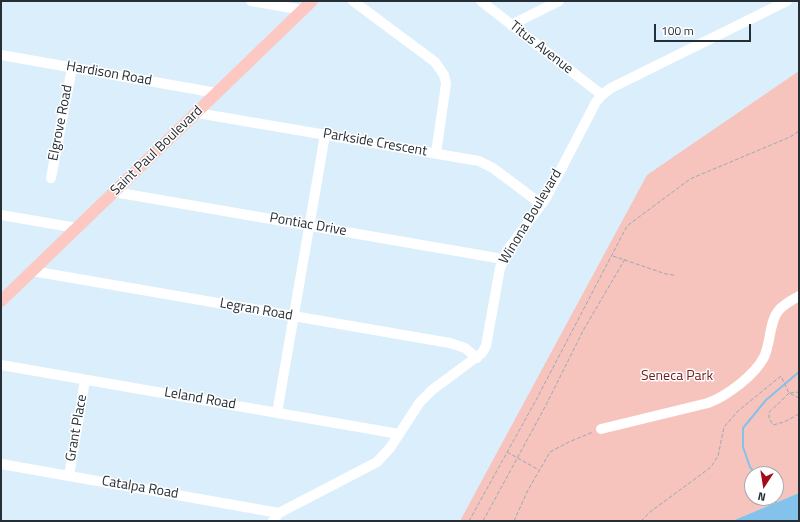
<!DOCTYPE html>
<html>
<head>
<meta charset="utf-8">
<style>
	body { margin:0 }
	#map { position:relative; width:800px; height:522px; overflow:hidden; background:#daeefc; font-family:"Titillium Web",sans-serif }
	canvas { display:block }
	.frame { position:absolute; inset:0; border:2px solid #242e34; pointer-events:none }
	.north { position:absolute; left:744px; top:466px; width:40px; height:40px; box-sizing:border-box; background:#fff; border:1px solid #a7abae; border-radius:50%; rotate:192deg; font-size:11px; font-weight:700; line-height:16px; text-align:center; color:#242e34 }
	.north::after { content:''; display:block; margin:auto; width:14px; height:18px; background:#a30919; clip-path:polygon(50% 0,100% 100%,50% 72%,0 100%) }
	.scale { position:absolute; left:654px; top:24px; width:97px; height:18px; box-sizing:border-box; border:2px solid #242e34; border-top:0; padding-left:5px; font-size:12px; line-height:14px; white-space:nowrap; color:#242e34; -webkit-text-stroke:3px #fff; paint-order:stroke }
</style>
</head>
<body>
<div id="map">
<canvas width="800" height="522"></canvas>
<div class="frame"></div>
<div class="north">N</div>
<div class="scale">100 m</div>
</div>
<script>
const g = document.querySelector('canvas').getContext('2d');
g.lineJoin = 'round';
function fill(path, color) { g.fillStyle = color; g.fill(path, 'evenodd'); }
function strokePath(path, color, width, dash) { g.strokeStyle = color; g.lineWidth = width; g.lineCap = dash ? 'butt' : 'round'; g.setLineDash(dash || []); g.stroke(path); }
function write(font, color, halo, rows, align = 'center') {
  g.font = font + ' "Titillium Web",sans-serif'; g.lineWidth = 3; g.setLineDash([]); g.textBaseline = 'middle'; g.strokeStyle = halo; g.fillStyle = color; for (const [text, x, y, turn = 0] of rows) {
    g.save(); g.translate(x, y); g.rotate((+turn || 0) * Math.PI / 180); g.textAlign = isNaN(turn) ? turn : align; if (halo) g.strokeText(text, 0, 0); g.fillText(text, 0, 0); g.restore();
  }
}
fill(new Path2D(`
	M799 71V493L732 521H460L647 175ZM752 474H776V498H752Z`), '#f7c3bd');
fill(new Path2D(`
	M799 493V521H732Z`), '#84c1eb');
strokePath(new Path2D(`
	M755 474 750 467 743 447V428L766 400 799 372
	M773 498 777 504`), '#84c1eb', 2);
strokePath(new Path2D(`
	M613 256 666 274 674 275
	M789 393 778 404 769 412V418L773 425 784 422 799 414
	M790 393 799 392
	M507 452 539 470
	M469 521 535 402 627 226 690 179 790 137 799 131
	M483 521 545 407 584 329 625 259
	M514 521 528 490 550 452 569 442 593 432
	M641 521 650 512 711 467 718 456 724 427 738 411 781 376 789 393 799 398`), '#99aab5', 1, [4, 2]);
strokePath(new Path2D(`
	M251 1 303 10
	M353 1 435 62 444 75 446 83 445 91 436 153
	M481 1 602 95
	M511 25 559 1
	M1 55 217 93
	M197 113 479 161 493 168 541 204
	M51 178 72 68
	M114 192 503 259
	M1 215 77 228
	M32 271 450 343 465 348 477 358
	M1 365 399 434
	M277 413 325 135
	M601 429 708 403C727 396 755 375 764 357 771 343 769 321 779 310 784 304 792 300 799 296
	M1 464 279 513
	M69 476 85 380
	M273 521 279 513 377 462 390 448 420 402 432 390 482 353 486 346 500 268 507 251 546 198 596 102 602 95 611 88 787 1`), '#fff', 10);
strokePath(new Path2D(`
	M1 301 312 1`), '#fec8c2', 12);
write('14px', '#242e34', '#fff', [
	["Titus Avenue",541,48,38],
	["Hardison Road",109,74,10],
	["Elgrove Road",61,123,-79],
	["Parkside Crescent",375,143,10],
	["Saint Paul Boulevard",157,151,-44],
	["Winona Boulevard",531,217,-59],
	["Pontiac Drive",308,225,10],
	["Legran Road",256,310,10],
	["Leland Road",200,399,10],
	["Grant Place",77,428,-80],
	["Catalpa Road",140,488,10]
]);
write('14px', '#6f1c1b', '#fff', [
	["Seneca Park",677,377]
]);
</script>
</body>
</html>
